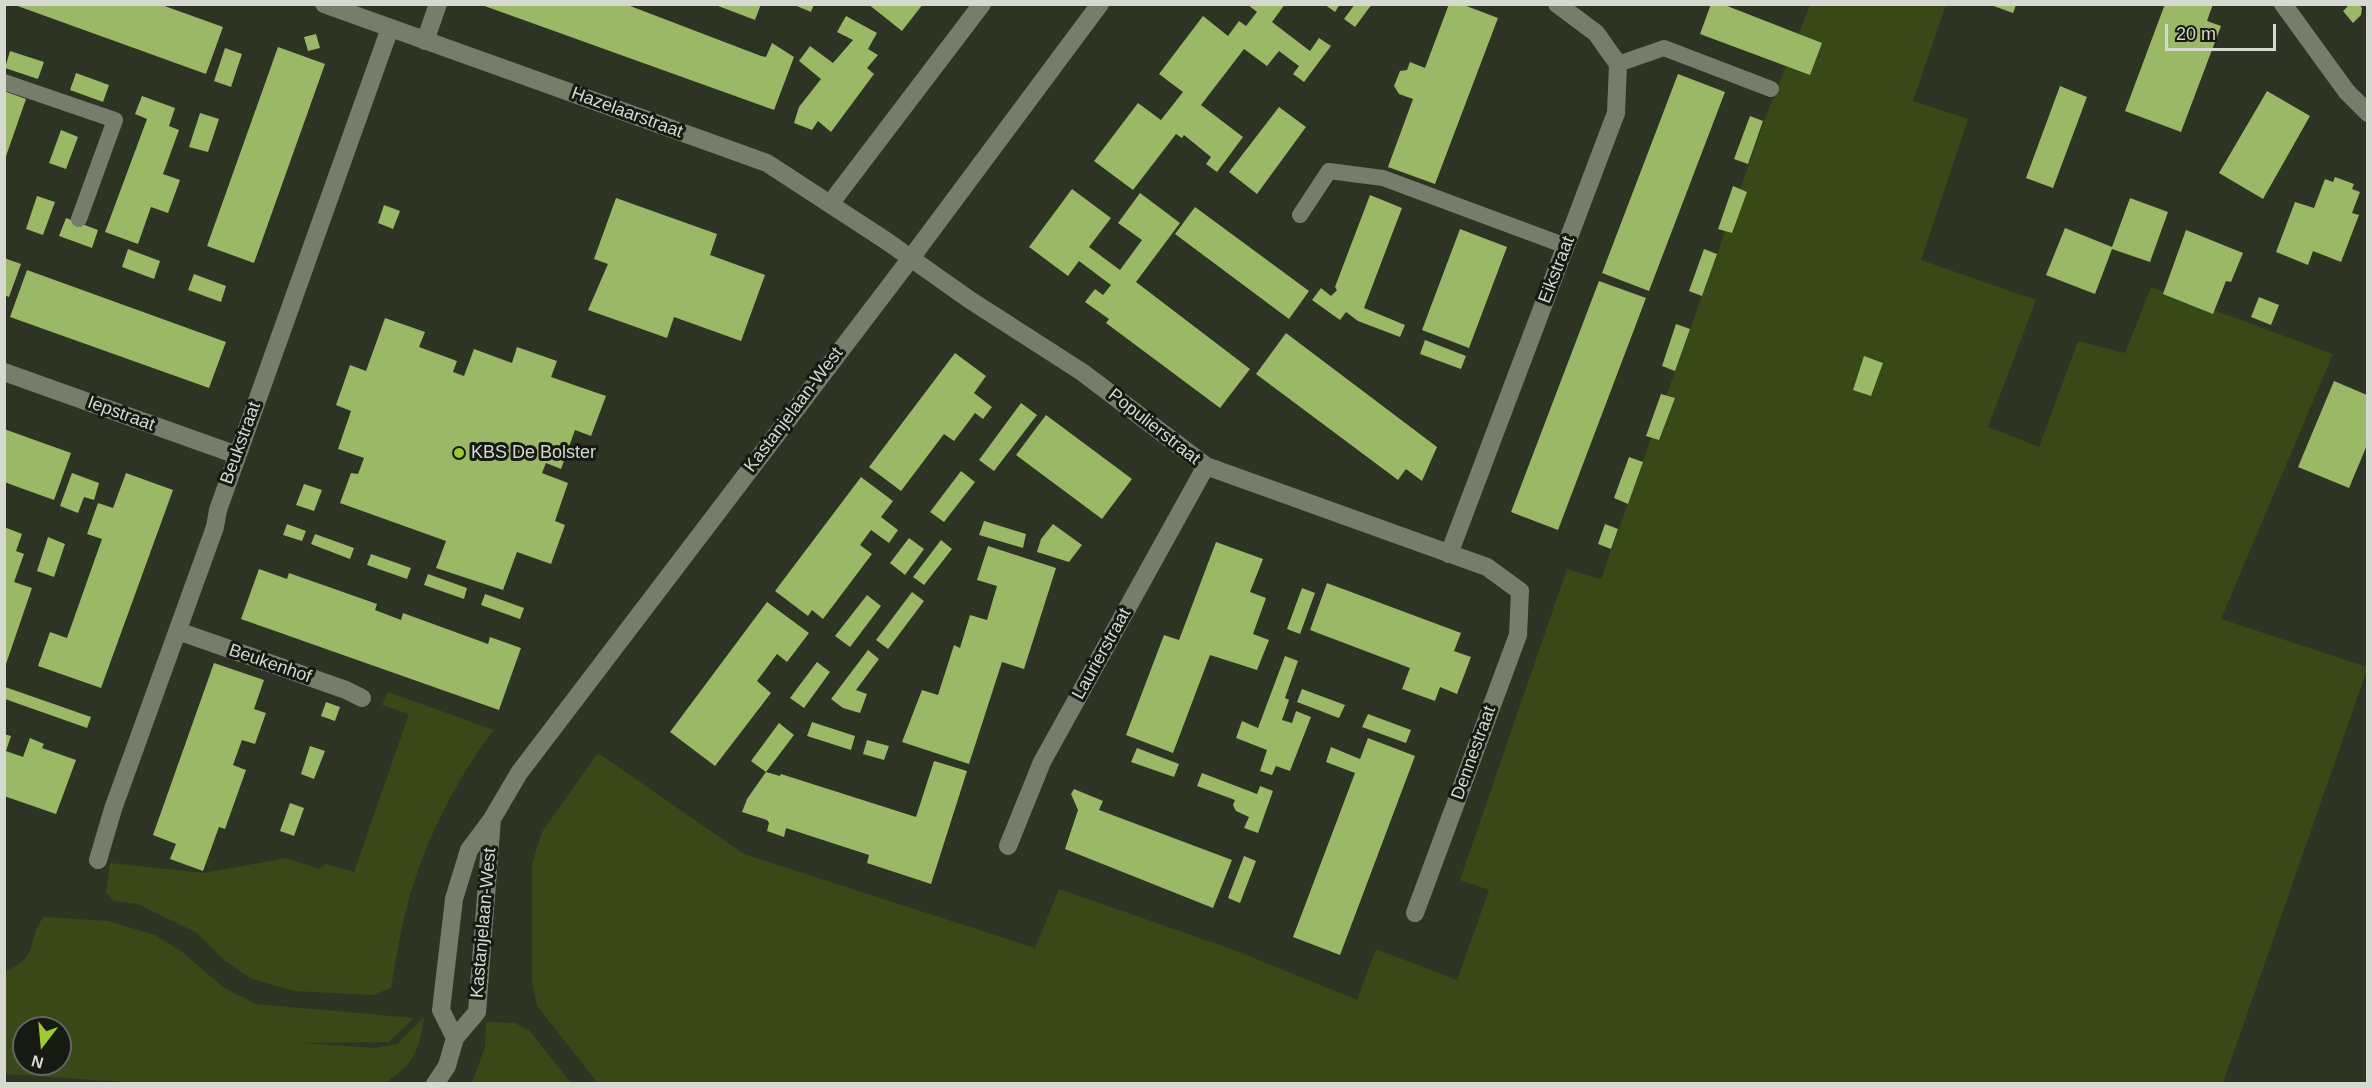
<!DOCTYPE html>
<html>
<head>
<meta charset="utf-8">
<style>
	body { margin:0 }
	#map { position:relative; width:2372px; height:1088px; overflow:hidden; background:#2d3423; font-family:Helvetica,sans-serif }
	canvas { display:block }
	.frame { position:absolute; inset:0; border:6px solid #d5d9cf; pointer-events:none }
	.north { position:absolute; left:12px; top:1016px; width:60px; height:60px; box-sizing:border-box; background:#171a12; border:2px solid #63665e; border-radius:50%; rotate:196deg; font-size:16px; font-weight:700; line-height:24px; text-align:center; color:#d5d9cf }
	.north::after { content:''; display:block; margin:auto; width:21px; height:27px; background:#9cca31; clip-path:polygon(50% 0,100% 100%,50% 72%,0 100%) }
	.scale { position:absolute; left:2165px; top:24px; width:111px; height:27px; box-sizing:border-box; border:3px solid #d5d9cf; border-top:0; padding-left:8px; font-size:18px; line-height:21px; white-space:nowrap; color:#d5d9cf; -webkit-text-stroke:4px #171a12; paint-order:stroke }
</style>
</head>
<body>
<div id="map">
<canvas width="2372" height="1088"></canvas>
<div class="frame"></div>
<div class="north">N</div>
<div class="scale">20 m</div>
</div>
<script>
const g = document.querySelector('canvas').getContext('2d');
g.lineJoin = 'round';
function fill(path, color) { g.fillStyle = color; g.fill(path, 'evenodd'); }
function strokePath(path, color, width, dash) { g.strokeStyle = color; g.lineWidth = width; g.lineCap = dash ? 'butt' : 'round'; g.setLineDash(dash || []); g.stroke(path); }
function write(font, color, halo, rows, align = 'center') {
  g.font = font + ' Helvetica,sans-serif'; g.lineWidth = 6; g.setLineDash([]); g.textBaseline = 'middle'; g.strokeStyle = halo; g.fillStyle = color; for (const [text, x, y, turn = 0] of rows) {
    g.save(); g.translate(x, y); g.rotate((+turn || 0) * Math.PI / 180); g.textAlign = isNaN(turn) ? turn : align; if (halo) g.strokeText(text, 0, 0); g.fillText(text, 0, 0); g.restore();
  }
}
fill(new Path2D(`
	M1810 5H1946L1913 101 1968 119 1921 260 2036 300 1988 427 2039 447 2078 341 2125 353 2151 287 2333 354 2221 619 2367 667V670L2223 1083 597 1082 537 1006 532 981V864L542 832 598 753 744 854 1035 948 1059 889 1237 951 1357 1000 1376 949 1457 980 1489 890 1460 880 1567 569 1601 579 1765 119Z
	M388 692 494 730C455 780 423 845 407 907 400 933 396 961 391 988L373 995 293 991 250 978 223 959 197 933 138 904 113 901 106 892 110 863 204 873 286 858 319 869 326 864 354 872 409 714 382 705Z
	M44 917 108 921 155 935 181 951 224 988 256 1004 414 1018 389 1042 302 1043 377 1048 397 1044 424 1017C419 1051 415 1063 385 1083L155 1084 5 1074V971C42 957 25 939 44 917ZM24 1028H60V1064H24Z
	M486 1022 515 1023 529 1030 571 1083H472L485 1047Z`), '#384816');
fill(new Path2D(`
	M12 4H159L223 27 206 74Z
	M479 4H625L761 56 766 57 772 43 794 57 774 110Z
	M713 4H761L755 20Z
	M792 4H814L811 12Z
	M868 4H923L902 31Z
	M1247 4H1285L1272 22 1310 51 1319 38 1331 46 1304 82 1293 74 1299 66 1279 51 1267 66 1244 49 1201 105 1243 137 1217 172 1206 164 1211 157 1184 135 1182 138 1176 134 1133 190 1094 161 1138 103 1161 120 1183 92 1159 74 1203 16 1228 36 1239 21 1246 26 1257 12Z
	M1324 4H1340L1335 12Z
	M1355 4H1372L1355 27 1344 19Z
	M1449 4H1461L1498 18 1435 184 1388 167 1413 99 1399 94 1394 86 1400 71 1407 70 1410 62 1425 68Z
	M1711 4H1722L1822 43 1810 75 1700 34Z
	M2165 4H2213L2207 21 2221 26 2181 132 2125 111Z
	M2350 4H2359L2362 8 2361 15 2353 23 2343 11Z
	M1991 5H2016L2013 13Z
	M846 16 877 33 868 49 878 55 867 68 874 74 831 132 818 121 812 130 794 123 799 107 821 79 799 61 810 46 833 63 853 40 837 32Z
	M316 34 320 48 308 51 304 37Z
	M278 47 325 64 254 263 207 246Z
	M225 48 242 54 231 87 214 81Z
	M10 51 44 62 38 79 5 68Z
	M76 73 109 85 103 102 70 90Z
	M1678 74 1725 92 1649 291 1602 273Z
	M2060 86 2087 97 2053 188 2026 178Z
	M4 91 26 99 5 159H4Z
	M2267 91 2310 116 2263 199 2219 173Z
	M142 96 175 108 169 126 179 130 163 174 180 180 168 213 151 207 138 244 105 232 147 119 135 114Z
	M1279 107 1306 127 1257 194 1229 172Z
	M200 113 219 119 208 152 189 147Z
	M1750 116 1763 121 1748 164 1734 159Z
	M61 130 78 137 66 169 49 163Z
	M2335 177 2354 184 2352 189 2360 192 2352 213 2359 215 2341 262 2313 251 2308 265 2276 252 2295 202 2314 208 2325 179 2333 182Z
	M1733 186 1747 192 1732 233 1718 229Z
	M1072 189 1111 218 1089 247 1120 270 1142 240 1118 223 1140 193 1180 223 1136 282 1250 369 1220 408 1106 323 1109 319 1085 302 1095 289 1103 295 1111 285 1079 261 1068 276 1029 247Z
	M1370 195 1402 208 1364 308 1405 325 1400 337 1358 321 1346 312 1340 320 1312 300 1321 288 1331 296 1337 290 1335 287Z
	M37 196 55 202 43 235 26 229Z
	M616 198 717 234 710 255 765 275 741 341 674 317 667 338 588 310 608 264 594 259Z
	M2130 198 2168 212 2150 262 2112 249 2095 294 2046 275 2065 228 2112 247Z
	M384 205 400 211 393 229 378 223Z
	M1195 207 1309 291 1289 319 1175 234Z
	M66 218 98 230 92 248 59 236Z
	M1460 229 1507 247 1469 348 1422 330Z
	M2186 230 2243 253 2231 282 2226 281 2213 314 2163 294Z
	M128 249 160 261 154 279 122 267Z
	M1704 249 1717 254 1702 296 1689 291Z
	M4 258 21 264 9 297 4 295Z
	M27 270 226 342 209 388 10 317Z
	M194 274 226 286 221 302 188 290Z
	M1599 281 1646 298 1558 530 1511 512Z
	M2259 297 2279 305 2271 325 2251 317Z
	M385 318 425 332 419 347 457 361 453 372 464 376 474 349 512 363 517 347 557 361 551 377 606 396 591 436 575 430 561 469 546 463 542 473 568 483 555 521 565 525 551 564 517 552 503 590 436 568 446 541 340 503 351 473 358 474 364 458 338 449 351 411 336 405 350 365 366 371Z
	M1676 324 1690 329 1675 371 1662 366Z
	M1286 333 1437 447 1422 481 1406 469 1398 480 1256 374Z
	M1425 340 1466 356 1461 369 1420 354Z
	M955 353 986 376 974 393 992 407 983 419 975 413 954 441 944 434 901 491 869 467Z
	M1864 356 1883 363 1871 396 1853 390Z
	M2334 381 2367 395V445L2349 488 2298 467Z
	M1661 394 1675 398 1659 440 1646 436Z
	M1021 403 1037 415 994 471 979 460Z
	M1046 415 1132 479 1102 519 1016 455Z
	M4 429 71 453 54 500 4 482Z
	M1629 457 1643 462 1628 504 1614 498Z
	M961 471 975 482 944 522 930 512Z
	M72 473 99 483 94 500 84 497 78 513 60 506Z
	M126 473 173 490 101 688 38 666 50 632 67 638 102 539 87 534 98 503 113 508Z
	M861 477 893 501 881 517 898 530 889 543 871 530 860 545 872 554 823 619 812 610 808 616 775 591Z
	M304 484 322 490 314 511 296 505Z
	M984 521 1026 534 1023 548 979 535Z
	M287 524 306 531 302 541 283 535Z
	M1053 524 1082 545 1069 562 1037 552 1041 539Z
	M1605 524 1618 529 1611 549 1598 544Z
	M4 527 22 534 16 551 24 554 14 582 32 588 5 667Z
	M315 534 354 548 350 559 311 544Z
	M48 537 65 544 54 577 37 571Z
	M909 538 924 549 905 575 890 563Z
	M941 540 952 549 924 585 913 577Z
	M1216 542 1263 559 1250 592 1266 598 1253 634 1269 640 1257 670 1210 655 1173 753 1126 735 1164 635 1179 640Z
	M988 546 1056 568 1024 669 1002 662 969 764 902 742 922 690 938 695 954 645 960 648 970 615 987 620 997 586 977 580Z
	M371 554 411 568 407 579 367 565Z
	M259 569 287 579 289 573 377 604 375 610 401 620 403 613 488 644 490 637 521 648 499 710 241 619Z
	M428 574 467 588 464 599 424 585Z
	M1327 583 1461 633 1454 651 1471 657 1457 694 1440 687 1435 701 1402 689 1410 668 1310 630Z
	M1302 588 1315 593 1300 634 1287 629Z
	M912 592 924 601 888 649 876 640Z
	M485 594 524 608 520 619 481 605Z
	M867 595 881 606 850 647 835 636Z
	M767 602 809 633 787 662 777 654 757 681 771 693 715 766 670 732Z
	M868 650 879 659 856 690 867 694 860 713 843 708 831 699Z
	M1285 656 1298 661 1285 698 1289 700 1282 720 1292 723 1296 711 1311 717 1290 771 1276 766 1272 775 1260 771 1267 750 1236 738 1242 721 1258 728Z
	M817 662 830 672 804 708 790 698Z
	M214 663 264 680 254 709 266 713 255 744 242 740 233 765 246 770 225 829 219 827 203 871 170 859 176 844 153 835Z
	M5 687 91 717 87 728 5 699Z
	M1302 689 1345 705 1339 718 1297 702Z
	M326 702 340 707 335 721 321 716Z
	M1368 714 1411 730 1406 743 1362 727Z
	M812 722 855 736 851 750 807 736Z
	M779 723 794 735 766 772 751 761Z
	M4 734 11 736 6 751 23 757 30 738 44 744 42 748 76 760 56 814 4 796Z
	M1368 738 1415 756 1340 955 1293 937 1355 773 1326 762 1331 747 1360 759Z
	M867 740 889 746 884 760 863 754Z
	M310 746 325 751 314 779 301 774Z
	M1137 748 1179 764 1174 777 1131 762Z
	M934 761 967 771 931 884 867 863 869 855 786 828 784 837 767 831 769 823 767 820 742 812 747 799 766 772 780 776 781 774 916 817Z
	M1202 773 1257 794 1260 786 1273 791 1258 833 1244 828 1249 817 1236 811 1233 805 1235 800 1197 786Z
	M1074 789 1103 801 1099 810 1232 860 1213 908 1065 849 1078 810 1071 794Z
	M290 803 304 808 294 836 280 831Z
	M1244 856 1256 861 1240 903 1228 898Z`), '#9bb867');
strokePath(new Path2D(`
	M1618 64 1664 48 1771 89
	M4 82 115 120 79 219
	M1300 215 1329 171 1383 178 1566 246`), '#767e6b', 16);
strokePath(new Path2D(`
	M324 4 767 163 885 240 970 300 1082 372 1206 466 1487 567 1520 591 1518 635 1415 913
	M425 41 438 4
	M830 204 982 4
	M4 372 237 455
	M1449 554 1616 113 1618 64 1596 33 1557 4
	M178 631 346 690 362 698
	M1008 846 1042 762 1206 466
	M98 860 113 809 215 527 218 510 390 28`), '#767e6b', 18);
strokePath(new Path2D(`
	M2283 4 2347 92 2368 113
	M455 1038 441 1010 454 899 469 850 492 819 519 773 911 258 1100 4
	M435 1084 447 1066 455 1038 477 1012 492 819`), '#767e6b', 18);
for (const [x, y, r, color] of [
	[459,453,6,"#9cca31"]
]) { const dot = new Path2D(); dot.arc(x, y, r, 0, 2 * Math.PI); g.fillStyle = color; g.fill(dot); strokePath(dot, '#171a12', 2); }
write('18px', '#d5d9cf', '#171a12', [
	["Hazelaarstraat",627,113,20],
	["Eikstraat",1557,270,-69],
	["Kastanjelaan-West",794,410,-53],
	["Iepstraat",121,414,20],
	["Populierstraat",1154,427,38],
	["Beukstraat",241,443,-70],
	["Laurierstraat",1102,654,-61],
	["Beukenhof",270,664,19],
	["Dennestraat",1474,753,-70],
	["Kastanjelaan-West",484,923,-85]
]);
write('18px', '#d5d9cf', '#171a12', [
	["KBS De Bolster",471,453]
], 'left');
</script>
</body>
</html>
